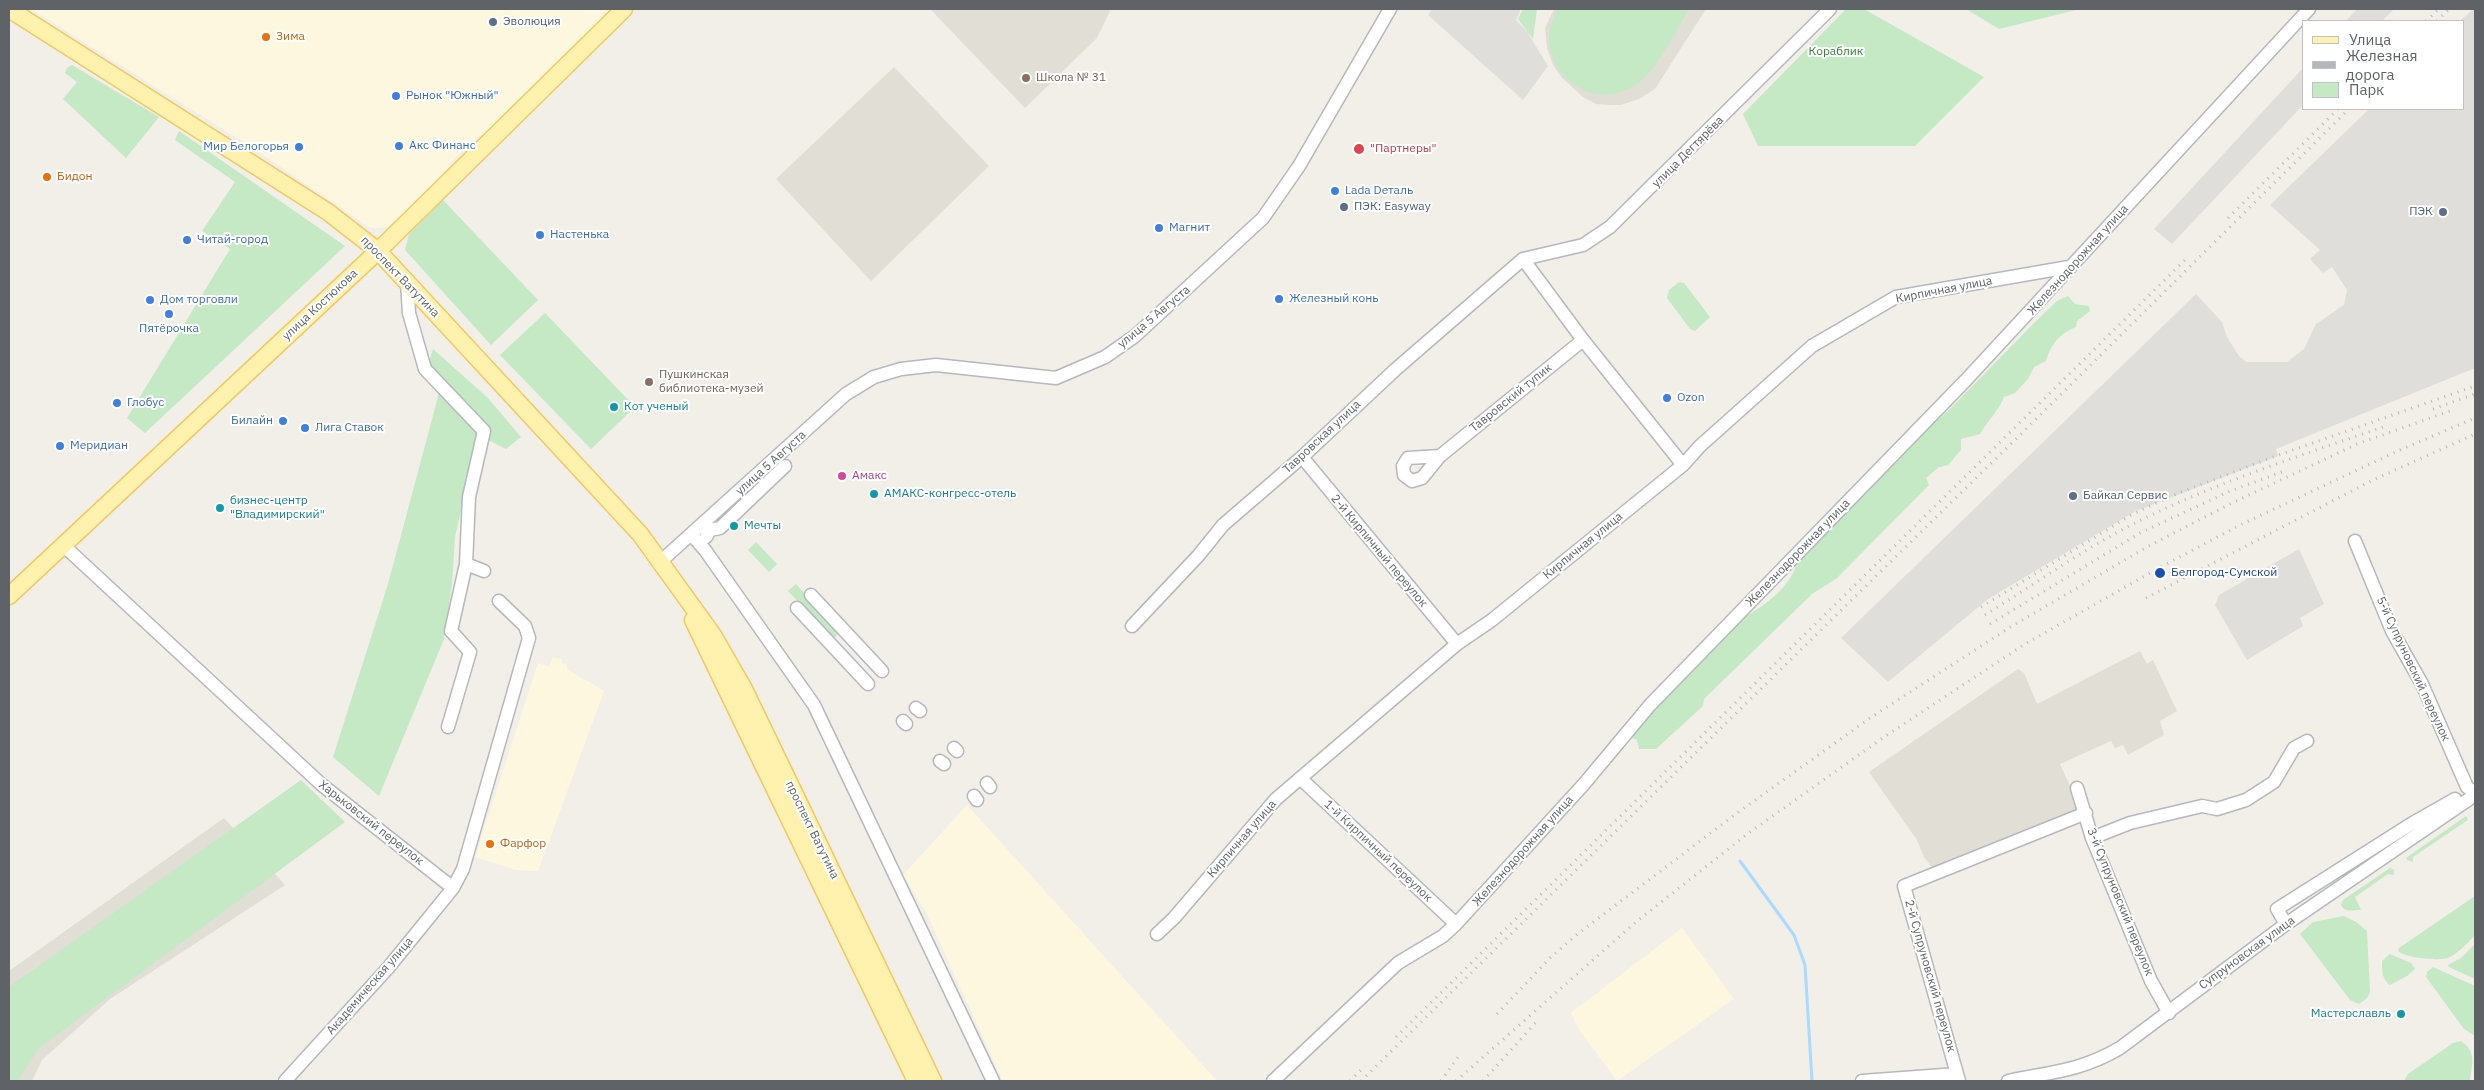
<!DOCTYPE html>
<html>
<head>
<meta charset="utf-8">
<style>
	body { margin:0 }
	#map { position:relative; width:2484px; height:1090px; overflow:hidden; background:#f1efe8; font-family:"IBM Plex Sans",sans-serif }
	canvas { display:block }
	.frame { position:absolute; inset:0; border:10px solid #5f6368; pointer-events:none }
	.legend { position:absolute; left:2302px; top:20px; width:162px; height:90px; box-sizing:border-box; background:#fff; border:1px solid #bfc1c3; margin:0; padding:6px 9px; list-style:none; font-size:15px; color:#5f6368 }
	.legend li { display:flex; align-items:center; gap:10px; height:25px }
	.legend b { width:25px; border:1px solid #bfc1c3 }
</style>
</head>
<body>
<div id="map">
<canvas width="2484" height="1090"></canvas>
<div class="frame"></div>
<ul class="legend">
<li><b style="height:6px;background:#fff2af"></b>Улица</li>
<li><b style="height:6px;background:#b6b7b8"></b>Железная дорога</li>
<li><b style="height:14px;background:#c5e8c5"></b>Парк</li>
</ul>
</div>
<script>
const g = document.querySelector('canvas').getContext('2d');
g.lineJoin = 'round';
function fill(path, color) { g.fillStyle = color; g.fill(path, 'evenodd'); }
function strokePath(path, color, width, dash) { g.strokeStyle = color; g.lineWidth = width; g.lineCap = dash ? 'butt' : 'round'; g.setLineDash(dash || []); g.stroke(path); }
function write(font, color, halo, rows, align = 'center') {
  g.font = font + ' "IBM Plex Sans",sans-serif'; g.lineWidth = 4; g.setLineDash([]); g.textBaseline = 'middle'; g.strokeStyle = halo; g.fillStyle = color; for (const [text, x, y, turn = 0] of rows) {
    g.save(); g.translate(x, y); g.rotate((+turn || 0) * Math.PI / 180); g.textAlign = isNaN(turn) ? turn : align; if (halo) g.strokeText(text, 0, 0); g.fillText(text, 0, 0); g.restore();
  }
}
fill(new Path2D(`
	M31 9H611L613 11 495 130 477 137 451 162 440 181 396 223 389 227 376 228 369 227 247 144Z
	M553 657 562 659V663L567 665V669L604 691 538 871 516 870 475 857 538 663 549 667Z
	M967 805 1217 1081H1003L926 912 903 875Z
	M1682 928 1734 999 1617 1081 1578 1028 1571 1013Z`), '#fef7e0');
fill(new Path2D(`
	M1432 9H1521L1516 20 1526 30 1548 66 1523 100 1428 15Z
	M2357 9H2394L2382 21H2346Z
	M2473 9H2475V368L2276 449 2278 456 2136 511 1988 599 1888 682 1841 638 2196 294 2222 322 2227 337 2239 356 2246 362H2287L2304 349 2316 324 2344 305 2347 290 2332 267 2323 273 2310 259 2320 250 2270 205 2369 109H2463V21H2460Z
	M2303 68V105L2172 244 2154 229Z
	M2299 549 2324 604 2300 618 2303 626 2247 660 2215 605 2219 595Z`), '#e0deda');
fill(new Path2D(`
	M930 9H1111L1097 38 1025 108Z
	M1554 9H1706L1655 89 1639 99 1621 105H1610L1596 104 1583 97 1562 78 1553 65 1547 48 1545 28Z
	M894 67 989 166 871 281 776 179Z
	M2140 651 2147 664 2153 660 2177 711 2160 721 2164 735 2128 755 2123 745 2115 748 2111 741 2060 764 2080 808 1934 870 1924 857 1917 840 1869 772 2018 669 2024 673 2037 704Z
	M224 818 285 885 110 999 42 1060 32 1081H9V971Z`), '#e1ded6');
fill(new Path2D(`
	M1523 9H1537L1533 39 1518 19Z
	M1558 9H1689C1676 30 1657 70 1637 84 1586 119 1527 60 1558 9Z
	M1846 9H1864L1984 77 1915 146H1758L1743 114Z
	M1966 9H2080L1999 29Z
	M72 65 159 117 126 158 63 99 77 82 65 73 67 68Z
	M179 131 345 246 145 433 127 418 230 249 202 231 235 182 175 140Z
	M443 200 538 300 491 345 405 250 409 234Z
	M1679 282 1684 283 1710 317 1695 331 1690 329 1667 298 1669 290Z
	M2068 296 2075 304 2089 306 2090 311 2077 321 2076 327C2060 333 2050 345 2046 361L2034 367 2028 379 2015 393 2004 397C1998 412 1988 420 1980 434L1961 439V450L1948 465 1939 467 1926 478 1929 485 1837 578 1812 594 1704 699 1703 706 1656 749H1639L1637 740 1628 736 1746 616C1767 604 1790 587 1797 563L1908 446 1951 408 2032 325 2057 301Z
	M545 313 635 407 591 449 500 355Z
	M433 349 488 398 521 437 506 449 478 435 455 537 452 584 444 639 379 796 333 757 388 584 439 393 425 375Z
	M756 542 777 564 769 572 748 550Z
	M796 584 840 632 833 639 788 591Z
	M301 780 345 822 39 1048 17 1081H9V987Z
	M2466 816 2468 820 2413 857V862L2407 860 2406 858Z
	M2390 868 2394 870V875L2388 874 2355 897 2361 910C2353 910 2345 913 2341 905L2343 900Z
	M2475 896V935C2469 942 2457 954 2448 958 2438 961 2406 958 2398 951L2399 948Z
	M2344 916 2356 922 2367 931 2370 992 2367 998 2359 1004 2350 1000 2300 934 2313 922Z
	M2475 944V979L2449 967 2448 965 2461 958Z
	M2390 954 2411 963 2415 969 2407 976 2390 985C2382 980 2382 971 2382 961Z
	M2433 967 2475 986V1036L2464 1029 2426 977 2427 972Z
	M2461 1041C2477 1051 2472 1065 2470 1081H2404L2408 1074 2453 1043Z`), '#c5e8c5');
strokePath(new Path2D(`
	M1740 861 1794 935 1805 965 1812 1081`), '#aadaff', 3);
const minor = new Path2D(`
	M1523 259 1583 340 1683 465
	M407 282 409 313 425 369 484 431 469 497 466 564 484 571
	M1440 456 1408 458 1403 466 1404 475 1412 481 1422 478 1440 456 1583 340
	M1302 457 1457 644
	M692 535 705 550 814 705 993 1081
	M706 537 710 530 720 528 785 466
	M2355 541 2392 631 2422 684 2467 787 2475 793
	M63 545 322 785 453 888 463 869 529 638 525 626 499 601
	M660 562 846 394 874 377 901 369 936 365 1056 378 1105 357 1135 336 1263 218 1299 166 1390 9
	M811 595 882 671
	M797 608 868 684
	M1132 626 1198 556 1223 525 1302 457 1396 369 1523 259 1583 245 1610 227 1830 9
	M916 708 920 711
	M903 721 906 724
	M448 727 470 652 451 631 466 564
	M954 748 957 751
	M940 761 944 764
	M1300 778 1456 924
	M987 783 990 787
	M2077 788 2092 838 2151 981 2169 1013
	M974 796 977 800
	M2092 838 2130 823 2202 806 2217 809 2246 800 2274 782 2294 748 2307 741
	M2286 924 2277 909 2411 824 2455 799
	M1157 934 1174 918 1276 799 1457 644 1492 620 1683 465 1700 446 1812 346 1896 297 2069 267
	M285 1081 388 968 453 888
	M1273 1081 1398 963 1443 936 1456 924 1584 784 1650 705 1966 380 2309 9
	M1862 1081 1957 1074
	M1959 1081 1904 886 2086 813
	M2008 1081C2051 1072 2081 1071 2120 1048L2286 924 2475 795`);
const major = new Path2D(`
	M9 9 328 212 378 251 640 534 713 635 744 689 933 1081
	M9 596 378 251 624 9
	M693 620 916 1081`);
strokePath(minor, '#b5b8bc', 15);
strokePath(major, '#f2c960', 19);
strokePath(minor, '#fff', 12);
strokePath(major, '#fff2af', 16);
strokePath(new Path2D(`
	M2426 21 2439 9
	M2437 21 2449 9
	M2228 218 2338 109
	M2433 409 2475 394
	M2146 598 2371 481 2475 434
	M1981 607 2131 515 2171 496 2273 457 2475 386
	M1985 615C2035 584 2085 548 2137 522 2217 482 2302 455 2386 426
	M1990 624 2140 533 2228 492 2287 470
	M1497 1014 1550 958 1575 936 1733 816 1870 718 2012 626 2147 547 2232 503 2357 444 2450 411
	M1396 1037 2187 258
	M1350 1081 1365 1066
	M1361 1081 2022 433 2349 109
	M1441 1081 1458 1057
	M1456 1081 1636 922 1746 835 1884 737 2025 644 2157 569 2242 524 2400 450 2475 418
	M1483 1081 1539 1019`), '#b6b7b8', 3, [1, 6]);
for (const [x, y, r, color] of [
	[493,22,5,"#5c6f8a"],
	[266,37,5,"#e8710a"],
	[1026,78,5,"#8d6e63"],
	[396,96,5,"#3f7fe0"],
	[399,146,5,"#3f7fe0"],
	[299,147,5,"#3f7fe0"],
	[1359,149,6,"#e0444e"],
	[47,177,5,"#e8710a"],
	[1335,191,5,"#3f7fe0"],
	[1344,207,5,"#5c6f8a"],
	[2443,212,5,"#5c6f8a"],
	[1159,228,5,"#3f7fe0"],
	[540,235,5,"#3f7fe0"],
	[187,240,5,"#3f7fe0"],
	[1279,299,5,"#3f7fe0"],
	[150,300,5,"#3f7fe0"],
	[169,314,5,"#3f7fe0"],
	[649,382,5,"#8d6e63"],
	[1667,398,5,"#3f7fe0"],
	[117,403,5,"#3f7fe0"],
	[614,407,5,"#0f9aa8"],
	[283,421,5,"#3f7fe0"],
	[305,428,5,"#3f7fe0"],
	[60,446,5,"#3f7fe0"],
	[842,476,5,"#d1479c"],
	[874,494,5,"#0f9aa8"],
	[2073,496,5,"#5c6f8a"],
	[220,508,5,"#0f9aa8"],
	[734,526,5,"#0f9aa8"],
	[2160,573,6,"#1a4fb4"],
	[490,844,5,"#e8710a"],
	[2401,1014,5,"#0f9aa8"]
]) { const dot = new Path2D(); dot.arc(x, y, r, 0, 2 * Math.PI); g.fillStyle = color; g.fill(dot); strokePath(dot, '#fff', 2); }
write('12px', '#4e5e75', '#fff', [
	["Эволюция",503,22],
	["ПЭК: Easyway",1354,207],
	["ПЭК",2433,212,"right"],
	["Байкал Сервис",2083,496]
], 'left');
write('12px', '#c56008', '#fff', [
	["Зима",276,37],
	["Бидон",57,177],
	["Фарфор",500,844]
], 'left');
write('12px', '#348238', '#fff', [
	["Кораблик",1836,52]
]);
write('12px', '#785e54', '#fff', [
	["Школа № 31",1036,78],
	["Пушкинская",659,375],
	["библиотека-музей",659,389]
], 'left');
write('12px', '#366cbe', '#fff', [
	["Рынок \"Южный\"",406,96],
	["Акс Финанс",409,146],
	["Мир Белогорья",289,147,"right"],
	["Lada Dеталь",1345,191],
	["Магнит",1169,228],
	["Настенька",550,235],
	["Читай-город",197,240],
	["Железный конь",1289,299],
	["Дом торговли",160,300],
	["Пятёрочка",169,329,"center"],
	["Ozon",1677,398],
	["Глобус",127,403],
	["Билайн",273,421,"right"],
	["Лига Ставок",315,428],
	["Меридиан",70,446]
], 'left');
write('12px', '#be3a42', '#fff', [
	["\"Партнеры\"",1370,149]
], 'left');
write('12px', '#5f6368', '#fff', [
	["улица Дегтярёва",1688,152,-45],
	["Железнодорожная улица",2078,260,-48],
	["проспект Ватутина",400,277,46],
	["Кирпичная улица",1944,290,-11],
	["улица Костюкова",320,305,-43],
	["улица 5 Августа",1154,317,-40],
	["Тавровский тупик",1511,398,-39],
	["Тавровская улица",1322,437,-43],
	["улица 5 Августа",771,463,-42],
	["Кирпичная улица",1583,546,-39],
	["2-й Кирпичный переулок",1379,551,50],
	["Железнодорожная улица",1798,553,-46],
	["5-й Супруновский переулок",2413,669,65],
	["Харьковский переулок",371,823,38],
	["проспект Ватутина",812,830,64],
	["Кирпичная улица",1242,839,-49],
	["1-й Кирпичный переулок",1378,851,43],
	["Железнодорожная улица",1523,851,-48],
	["3-й Супруновский переулок",2120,902,68],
	["Супруновская улица",2247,953,-36],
	["2-й Супруновский переулок",1930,976,74],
	["Академическая улица",370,986,-49]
]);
write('12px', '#0d838f', '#fff', [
	["Кот ученый",624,407],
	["АМАКС-конгресс-отель",884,494],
	["бизнес-центр",230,501],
	["\"Владимирский\"",230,515],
	["Мечты",744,526],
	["Мастерславль",2391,1014,"right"]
], 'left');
write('12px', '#b23c85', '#fff', [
	["Амакс",852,476]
], 'left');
write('12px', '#164399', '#fff', [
	["Белгород-Сумской",2171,573]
], 'left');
</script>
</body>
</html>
